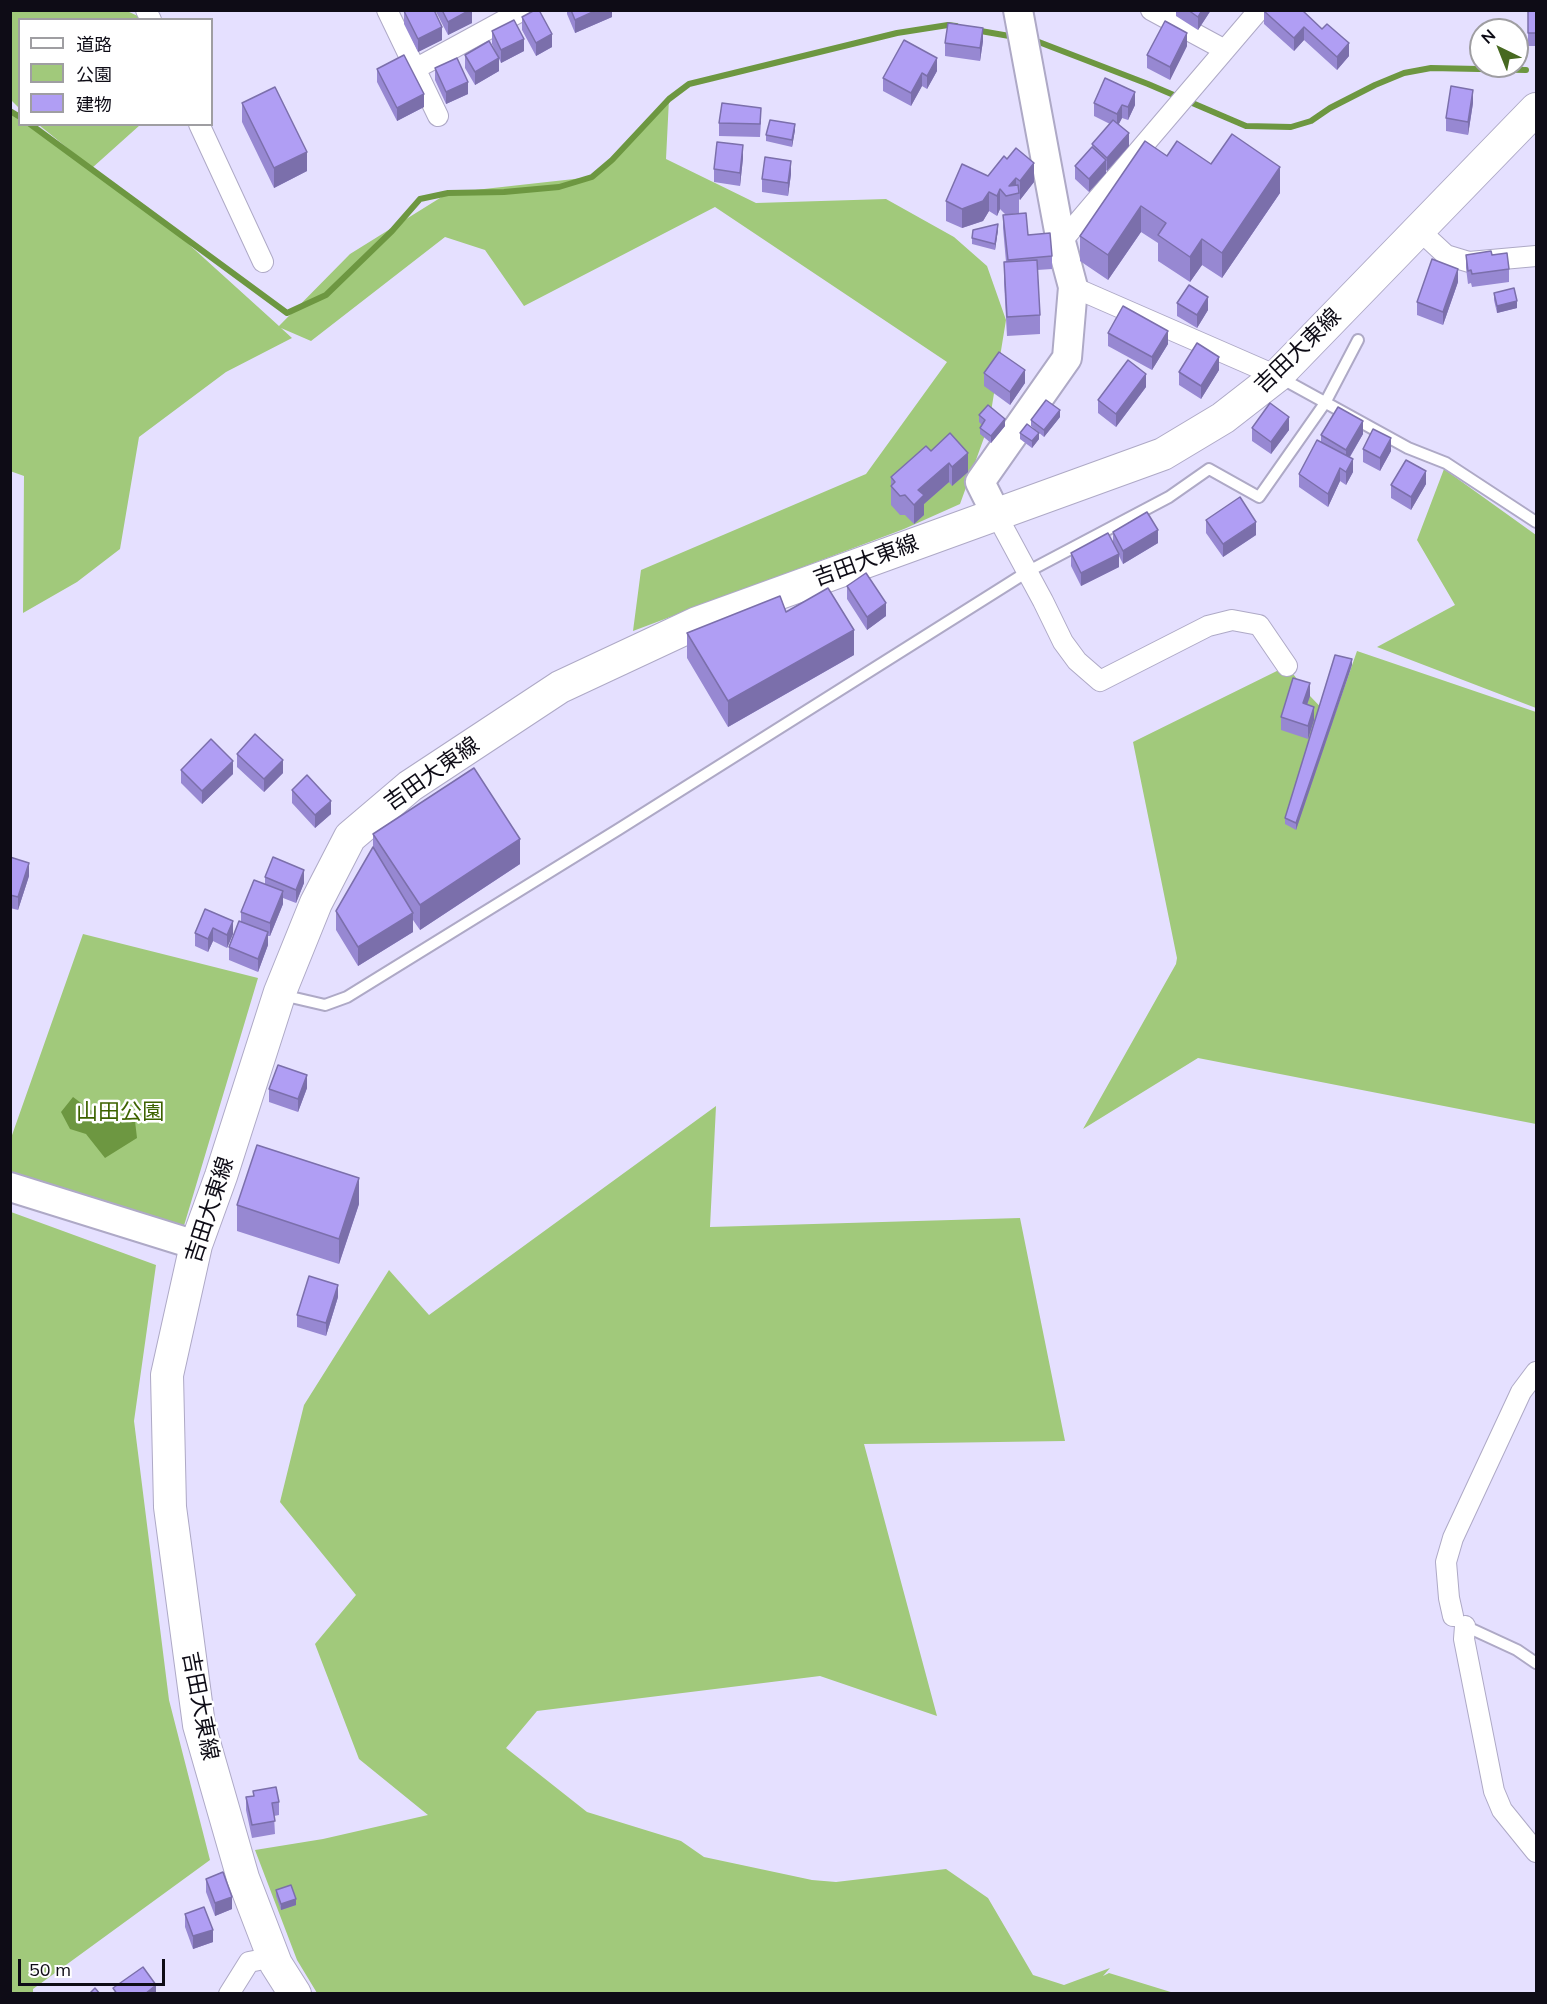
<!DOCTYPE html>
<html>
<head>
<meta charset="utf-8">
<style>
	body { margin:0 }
	#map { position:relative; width:1547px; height:2004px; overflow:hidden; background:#e5e0ff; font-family:Mulish,"Noto Sans JP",sans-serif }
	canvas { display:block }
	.frame { position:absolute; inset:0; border:12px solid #0e0c16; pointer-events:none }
	.legend { position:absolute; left:18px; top:18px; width:195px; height:108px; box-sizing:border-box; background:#fff; border:2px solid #9f9ea2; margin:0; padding:8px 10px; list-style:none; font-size:18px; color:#0e0c16 }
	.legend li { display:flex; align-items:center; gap:12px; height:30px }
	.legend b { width:30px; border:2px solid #9f9ea2 }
	.north { position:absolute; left:1469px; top:18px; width:60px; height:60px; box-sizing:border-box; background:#fff; border:2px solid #9f9ea2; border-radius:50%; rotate:317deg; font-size:16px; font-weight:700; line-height:24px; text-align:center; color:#0e0c16 }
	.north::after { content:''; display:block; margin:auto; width:21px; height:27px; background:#476920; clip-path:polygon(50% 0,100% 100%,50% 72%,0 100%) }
	.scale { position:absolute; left:18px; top:1959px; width:147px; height:27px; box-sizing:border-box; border:3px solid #0e0c16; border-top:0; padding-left:8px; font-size:18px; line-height:21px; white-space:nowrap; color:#0e0c16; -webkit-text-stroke:4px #fff; paint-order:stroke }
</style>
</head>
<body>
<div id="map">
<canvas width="1547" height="2004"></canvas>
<div class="frame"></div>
<ul class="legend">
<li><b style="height:8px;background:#fff"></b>道路</li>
<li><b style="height:16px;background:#a1c97b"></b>公園</li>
<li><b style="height:16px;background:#b09ef4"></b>建物</li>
</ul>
<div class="north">N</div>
<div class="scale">50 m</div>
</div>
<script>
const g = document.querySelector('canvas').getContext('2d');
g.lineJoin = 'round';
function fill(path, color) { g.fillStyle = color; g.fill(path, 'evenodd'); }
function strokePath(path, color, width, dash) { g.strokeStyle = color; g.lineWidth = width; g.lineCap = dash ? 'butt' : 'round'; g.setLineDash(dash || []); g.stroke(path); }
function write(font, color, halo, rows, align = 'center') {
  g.font = font + ' Mulish,"Noto Sans JP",sans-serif'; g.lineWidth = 5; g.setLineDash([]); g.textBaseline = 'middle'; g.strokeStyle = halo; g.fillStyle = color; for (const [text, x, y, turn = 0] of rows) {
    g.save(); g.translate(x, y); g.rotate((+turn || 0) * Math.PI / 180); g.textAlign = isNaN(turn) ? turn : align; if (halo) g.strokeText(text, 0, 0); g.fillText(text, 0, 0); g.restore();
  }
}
fill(new Path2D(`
	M10 11H127L140 17 141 19 20 20 19 108 11 100Z
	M669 99 666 159 756 203 886 199 954 237 987 266 1006 320 989 424 960 504 904 529 633 631 641 570 866 474 947 362 715 207 524 306 485 250 445 237 311 341 281 328 292 338 226 372 139 437 120 549 77 582 23 613 24 476 10 471V111L19 118 20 124 29 125 163 221 279 326 350 254 448 193 592 177Z
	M39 125H140L92 168Z
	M1444 469 1536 535V708L1377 647 1455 605 1417 540Z
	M1357 651 1536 712V1124L1198 1058 1083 1129 1176 964 1177 958 1133 742 1287 666 1310 696 1333 720Z
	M83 934 258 978 183 1229 11 1182V1138Z
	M716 1106 710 1227 1020 1218 1065 1441 864 1444 937 1716 820 1676 537 1711 506 1748 587 1812 681 1841 704 1857 812 1880 836 1882 946 1869 988 1898 1033 1975 1064 1985 1110 1968 1103 1976 1109 1973 1174 1993H317L297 1960 255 1850 323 1839 428 1815 359 1759 315 1644 356 1595 280 1502 304 1405 389 1270 429 1315Z
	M11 1212 156 1265 134 1421 169 1700 210 1860 33 1989V1994L10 1993Z`), '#a1c97b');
fill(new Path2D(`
	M73 1097 96 1114 115 1115 135 1121 137 1138 105 1158 86 1134 70 1129 61 1112Z`), '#6d9741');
strokePath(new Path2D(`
	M975 30 1015 37
	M1031 39 1148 84 1246 126 1291 127 1311 121 1330 108 1375 85 1404 73 1431 68 1526 70
	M10 111 20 117
	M30 124 287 313 326 295 392 231 420 199 448 193 504 192 559 187 592 177 612 160 669 99 689 84 897 33 948 25 956 26`), '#6d9741', 6);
const lane = new Path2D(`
	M1279 377 1408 448 1446 463 1536 522
	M282 995 325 1005 347 997 619 829 1027 572 1169 497 1209 469 1259 497 1325 403 1358 340
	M1465 1626 1517 1650 1536 1663`);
const street = new Path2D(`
	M146 10 151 20
	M387 10 438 116
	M1151 10 1225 50
	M415 69 523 10
	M199 124 263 262
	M1419 230 1446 255 1469 262 1536 256
	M1061 242 1259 10
	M1073 287 1277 376
	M996 514 1043 601 1063 642 1077 661 1100 681 1208 626 1232 620 1259 625 1287 666
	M1453 1616 1449 1598 1446 1562 1453 1538 1521 1392 1536 1372
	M1465 1626 1464 1639 1494 1791 1502 1810 1536 1852
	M229 1994 249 1962 274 1957`);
const secondary = new Path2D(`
	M996 514 980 482 1067 358 1073 287 1061 242 1018 10
	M10 1187 196 1245`);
const primary = new Path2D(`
	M295 1994 276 1964 243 1878 199 1725 170 1507 167 1375 196 1245 221 1176 280 992 316 903 350 837 410 786 560 687 697 623 1163 454 1223 418 1277 376 1536 109`);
strokePath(lane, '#aea9c6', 14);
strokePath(street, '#aea9c6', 22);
strokePath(secondary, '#aea9c6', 32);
strokePath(primary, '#aea9c6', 34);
strokePath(lane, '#fff', 10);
strokePath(street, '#fff', 20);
strokePath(secondary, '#fff', 28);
strokePath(primary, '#fff', 32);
fill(new Path2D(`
	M435 10H472V23L448 35Z
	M567 10H612V17L575 33 567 14Z
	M1176 10H1211L1198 30 1176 16Z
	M1302 10 1349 56 1337 70 1304 40 1294 51 1264 24V11Z
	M1528 10H1536V46H1528Z
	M404 11 442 40 418 52 404 24Z
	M522 17 552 47 536 56 522 30Z
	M492 31 524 51 501 63 492 44Z
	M983 41 980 61 945 56V43Z
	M1187 46 1170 80 1147 68V55Z
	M465 55 499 71 475 85 465 68Z
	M435 68 468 94 446 104 435 80Z
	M377 69 424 107 397 121 377 82Z
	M937 71 927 89 922 86 911 106 883 91V78Z
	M242 103 307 171 274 188 242 122Z
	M1094 103 1135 105 1128 120 1122 118 1119 124 1129 146 1107 171 1106 170V173L1089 192 1075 179V166L1092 148V144L1110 124 1094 116Z
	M1473 103 1468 135 1446 131V118Z
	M761 121 760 137 719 136V123Z
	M795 130 792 147 766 141V135Z
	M1004 156 1034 182 1020 200 1019 199V213L1007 215 1028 235 1052 256V269L1037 270 1040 315V334L1007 336 1004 282V262H1006L1003 228V215H1006L1000 209 997 216 989 211 983 221 962 228 946 221V201L988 176Z
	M1167 156 1211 164 1280 193 1222 278 1202 265 1190 282 1158 261V243L1141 232 1108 280 1080 261V236Z
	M743 158 740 186 714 182V169Z
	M791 174 788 196 762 192V179Z
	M998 230 995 250 972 244V238Z
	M1466 255 1509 269V282L1472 287 1471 283 1468 284 1466 268Z
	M1458 282 1443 325 1417 315V302Z
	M1494 293 1517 308 1497 313 1494 300Z
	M1177 303 1208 310 1197 328 1177 316Z
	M1108 333 1168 344 1152 370 1108 346Z
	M1219 370 1201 399 1179 385V372Z
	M984 373 1025 383 1010 405 984 386Z
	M1146 387 1116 427 1098 413V400Z
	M979 415 1005 426 991 443 980 434V428L982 425 979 422Z
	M1060 417 1044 437 1031 426V420Z
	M1252 428 1289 430 1271 454 1252 441Z
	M1020 433 1039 439 1032 448 1020 439Z
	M1363 434 1350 457 1353 472 1346 485 1340 481 1328 507 1299 487V474L1321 442V435Z
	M1363 449 1391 451 1380 471 1363 462Z
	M931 451 968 472 952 486 949 482 924 504V515L914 524 905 515H900L891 505V477Z
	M1426 484 1411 510 1391 498V485Z
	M1206 520 1256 535 1223 557 1206 533Z
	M1113 532 1158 543 1123 564 1119 556V567L1081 586 1071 566V553L1113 542Z
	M847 586 886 616 867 630 847 599Z
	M786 612 854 655 728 727 687 658V633Z
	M1352 665 1296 830 1285 824V818Z
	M1310 696 1307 705 1314 720 1308 739 1281 730V717Z
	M237 754 283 773 264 792 237 767Z
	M181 770 233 774 202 804 181 783Z
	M292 790 331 814 315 828 292 803Z
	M373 834 520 864 420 930 413 920V932L358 966 336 930V911L373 848Z
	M10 857 29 876 18 910 10 908Z
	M265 877 304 883 296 903 283 898V904L270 936H268V945L258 972 229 960V947L241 921V912L265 884Z
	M233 921V934L227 948 213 941 208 952 195 946V933Z
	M307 1088 298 1112 269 1102V1089Z
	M359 1204 339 1264 237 1231V1205Z
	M338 1297 326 1336 297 1327V1315Z
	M253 1791 279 1802V1815L274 1816 275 1834 252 1838 246 1810V1797L253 1796Z
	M206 1879 232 1909 215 1916 206 1892Z
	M276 1890 296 1905 281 1910 276 1896Z
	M185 1914 213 1942 193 1949 185 1927Z`), '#9788d2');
fill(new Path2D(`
	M470 10H472V23L448 35V22Z
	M597 10H612V17L575 33V20Z
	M1202 10H1211L1198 30V17Z
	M442 27V40L418 52V39Z
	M1304 27V40L1294 51V38Z
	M983 28V41L980 61V48Z
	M1187 33V46L1170 80V67Z
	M552 34V47L536 56V43Z
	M524 39V51L501 63V50Z
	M1349 43V56L1337 70V57Z
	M499 58V71L475 85V72Z
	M937 58V71L927 89V76Z
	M922 73V86L911 106V93Z
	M468 82V94L446 104V92Z
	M1473 90V103L1468 135V122Z
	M1135 92V105L1128 120V107Z
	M424 94V107L397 121V108Z
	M1122 105V118L1117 127V114Z
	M795 124V130L792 147V140Z
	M1129 133V146L1107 171V158Z
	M743 145V158L740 186V173Z
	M307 152V171L274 188V168Z
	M1106 160V173L1089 192V179Z
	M791 161V174L788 196V183Z
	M1034 163V182L1020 200V181Z
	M1280 167V193L1222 278V253Z
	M1016 178V194L1009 186Z
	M1000 189V209L997 216V196Z
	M989 192V211L983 221 962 228V209Z
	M1141 206V232L1108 280V255Z
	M998 224V230L995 250V244Z
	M1202 239V265L1190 282V257Z
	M1458 269V282L1443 325V312Z
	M1208 297V310L1197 328V315Z
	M1517 301V308L1497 313V306Z
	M1168 331V344L1152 370V357Z
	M1219 357V370L1201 399V386Z
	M1025 370V383L1010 405V392Z
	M1146 374V387L1116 427V414Z
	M1060 410V417L1044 437V430Z
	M1289 417V430L1271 454V442Z
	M1005 419V426L991 443V436Z
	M1363 421V434L1346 463V450Z
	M1039 433V439L1032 448V441Z
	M1391 438V451L1380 471V458Z
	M968 453V472L952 486V467Z
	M1353 459V472L1346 485V472Z
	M949 463V482L924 504V515L914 524V505L918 490Z
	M1340 468V481L1328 507V494Z
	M1426 471V484L1411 510V497Z
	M1256 522V535L1223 557V544Z
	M1158 530V543L1123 564V551Z
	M1119 554V567L1081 586V573Z
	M886 603V616L867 630V617Z
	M854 630V655L728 727V701Z
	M1352 659V665L1296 830V823Z
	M1310 683V696L1303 716V703Z
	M1314 707V720L1308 739V726Z
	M283 760V773L264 792V779Z
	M233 761V774L202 804V791Z
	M331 801V814L315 828V815Z
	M520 839V864L420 930V905Z
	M29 863V876L18 910V897Z
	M304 870V883L296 903V890Z
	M283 891V904L270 936V923Z
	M413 913V932L358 966V947Z
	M233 921V934L227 948V935Z
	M213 928V941L208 952V939Z
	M268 932V945L258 972V959Z
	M307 1075V1088L298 1112V1099Z
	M359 1178V1204L339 1264V1239Z
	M338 1285V1297L326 1336V1323Z
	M232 1897V1909L215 1916V1903Z
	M296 1899V1905L281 1910V1904Z
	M213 1930V1942L193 1949V1936Z
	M156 1985V1994H145Z`), '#7b6fab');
const building = new Path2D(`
	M405 10H434L442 27 418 39 404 11Z
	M442 10H470L448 22Z
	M535 10H539L552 34 536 43 522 17Z
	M571 10H597L575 20Z
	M1188 10H1202L1198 17Z
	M1302 10 1322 29 1327 24 1349 43 1337 57 1304 27 1294 38 1264 11Z
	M1528 10H1536V33H1528Z
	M514 20 524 39 501 50 492 31Z
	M1165 21 1187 33 1170 67 1147 55Z
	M948 23 983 28 980 48 945 43Z
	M904 40 937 58 927 76 922 73 911 93 883 78Z
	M489 41 499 58 475 72 465 55Z
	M404 55 424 94 397 108 377 69Z
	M457 58 468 82 446 92 435 68Z
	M1105 78 1135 92 1128 107 1122 105 1117 114 1094 103Z
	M1451 86 1473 90 1468 122 1446 118Z
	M275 87 307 152 274 168 242 103Z
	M722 103 761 108 760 124 719 123Z
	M770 120 795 124 792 140 766 135Z
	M1113 120 1129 133 1107 158 1092 144Z
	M1232 134 1280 167 1222 253 1202 239 1190 257 1158 235 1166 223 1141 206 1108 255 1080 236 1145 141 1167 156 1177 141 1211 164Z
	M717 142 743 145 740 173 714 169Z
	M1092 147 1106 160 1089 179 1075 166Z
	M1016 148 1034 163 1020 181 1016 178 1009 186 1018 185 1019 193 1006 196 1000 189 997 196 989 192 983 201 962 209 946 201 962 164 988 176 1004 156 1007 159Z
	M765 157 791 161 788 183 762 179Z
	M1026 213 1028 235 1050 233 1052 256 1008 260 1003 215Z
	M998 224 995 244 972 238 973 230Z
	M1491 251 1492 255 1507 253 1509 269 1472 274 1471 270 1468 271 1466 255Z
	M1432 259 1458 269 1443 312 1417 302Z
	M1037 260 1040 315 1007 317 1004 262Z
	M1189 285 1208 297 1197 315 1177 303Z
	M1514 288 1517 301 1497 306 1494 293Z
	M1123 306 1168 331 1152 357 1108 333Z
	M1197 343 1219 357 1201 386 1179 372Z
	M999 352 1025 370 1010 392 984 373Z
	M1128 360 1146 374 1116 414 1098 400Z
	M1046 400 1060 410 1044 430 1031 420Z
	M1270 403 1289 417 1271 442 1252 428Z
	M988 405 1005 419 991 436 980 428 985 420 979 415Z
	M1338 407 1363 421 1346 450 1321 435Z
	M1027 424 1039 433 1032 441 1020 433Z
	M1373 429 1391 438 1380 458 1363 449Z
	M950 433 968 453 952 467 949 463 918 490 924 495 914 505 905 495 900 496 891 486 895 482 891 477 926 446 931 451Z
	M1317 440 1353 459 1346 472 1340 468 1328 494 1299 474Z
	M1406 460 1426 471 1411 497 1391 485Z
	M1240 497 1256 522 1223 544 1206 520Z
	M1147 512 1158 530 1123 551 1113 532Z
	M1108 533 1119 554 1081 573 1071 553Z
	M866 573 886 603 867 617 847 586Z
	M828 588 854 630 728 701 687 633 780 596 786 612Z
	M1335 655 1352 659 1296 823 1285 818Z
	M1293 678 1310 683 1303 703 1314 707 1308 726 1281 717Z
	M255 734 283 760 264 779 237 754Z
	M211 739 233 761 202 791 181 770Z
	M474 768 520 839 420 905 373 834Z
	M307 775 331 801 315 815 292 790Z
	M373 847 413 913 358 947 336 911Z
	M10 857 29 863 18 897 10 895Z
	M273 857 304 870 296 890 265 877Z
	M254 880 283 891 270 923 241 912Z
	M205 909 233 921 227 935 213 928 208 939 195 933Z
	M239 921 268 932 258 959 229 947Z
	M278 1065 307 1075 298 1099 269 1089Z
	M257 1145 359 1178 339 1239 237 1205Z
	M309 1276 338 1285 326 1323 297 1315Z
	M276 1787 279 1802 272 1803 275 1821 252 1825 246 1797 254 1796 253 1791Z
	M223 1872 232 1897 215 1903 206 1879Z
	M291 1885 296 1899 281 1904 276 1890Z
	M204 1907 213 1930 193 1936 185 1914Z
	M143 1967 156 1985 145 1994H117L113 1988Z
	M95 1988 100 1994H89Z`);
fill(building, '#b09ef4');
strokePath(building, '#7b6fab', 1.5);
write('22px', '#0e0c16', '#fff', [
	["吉田大東線",1298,351,-44],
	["吉田大東線",866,561,-20],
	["吉田大東線",432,774,-35],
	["吉田大東線",210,1210,-72],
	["吉田大東線",200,1706,79]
]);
write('22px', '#3d6300', '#fff', [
	["山田公園",120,1112]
]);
</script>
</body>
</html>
